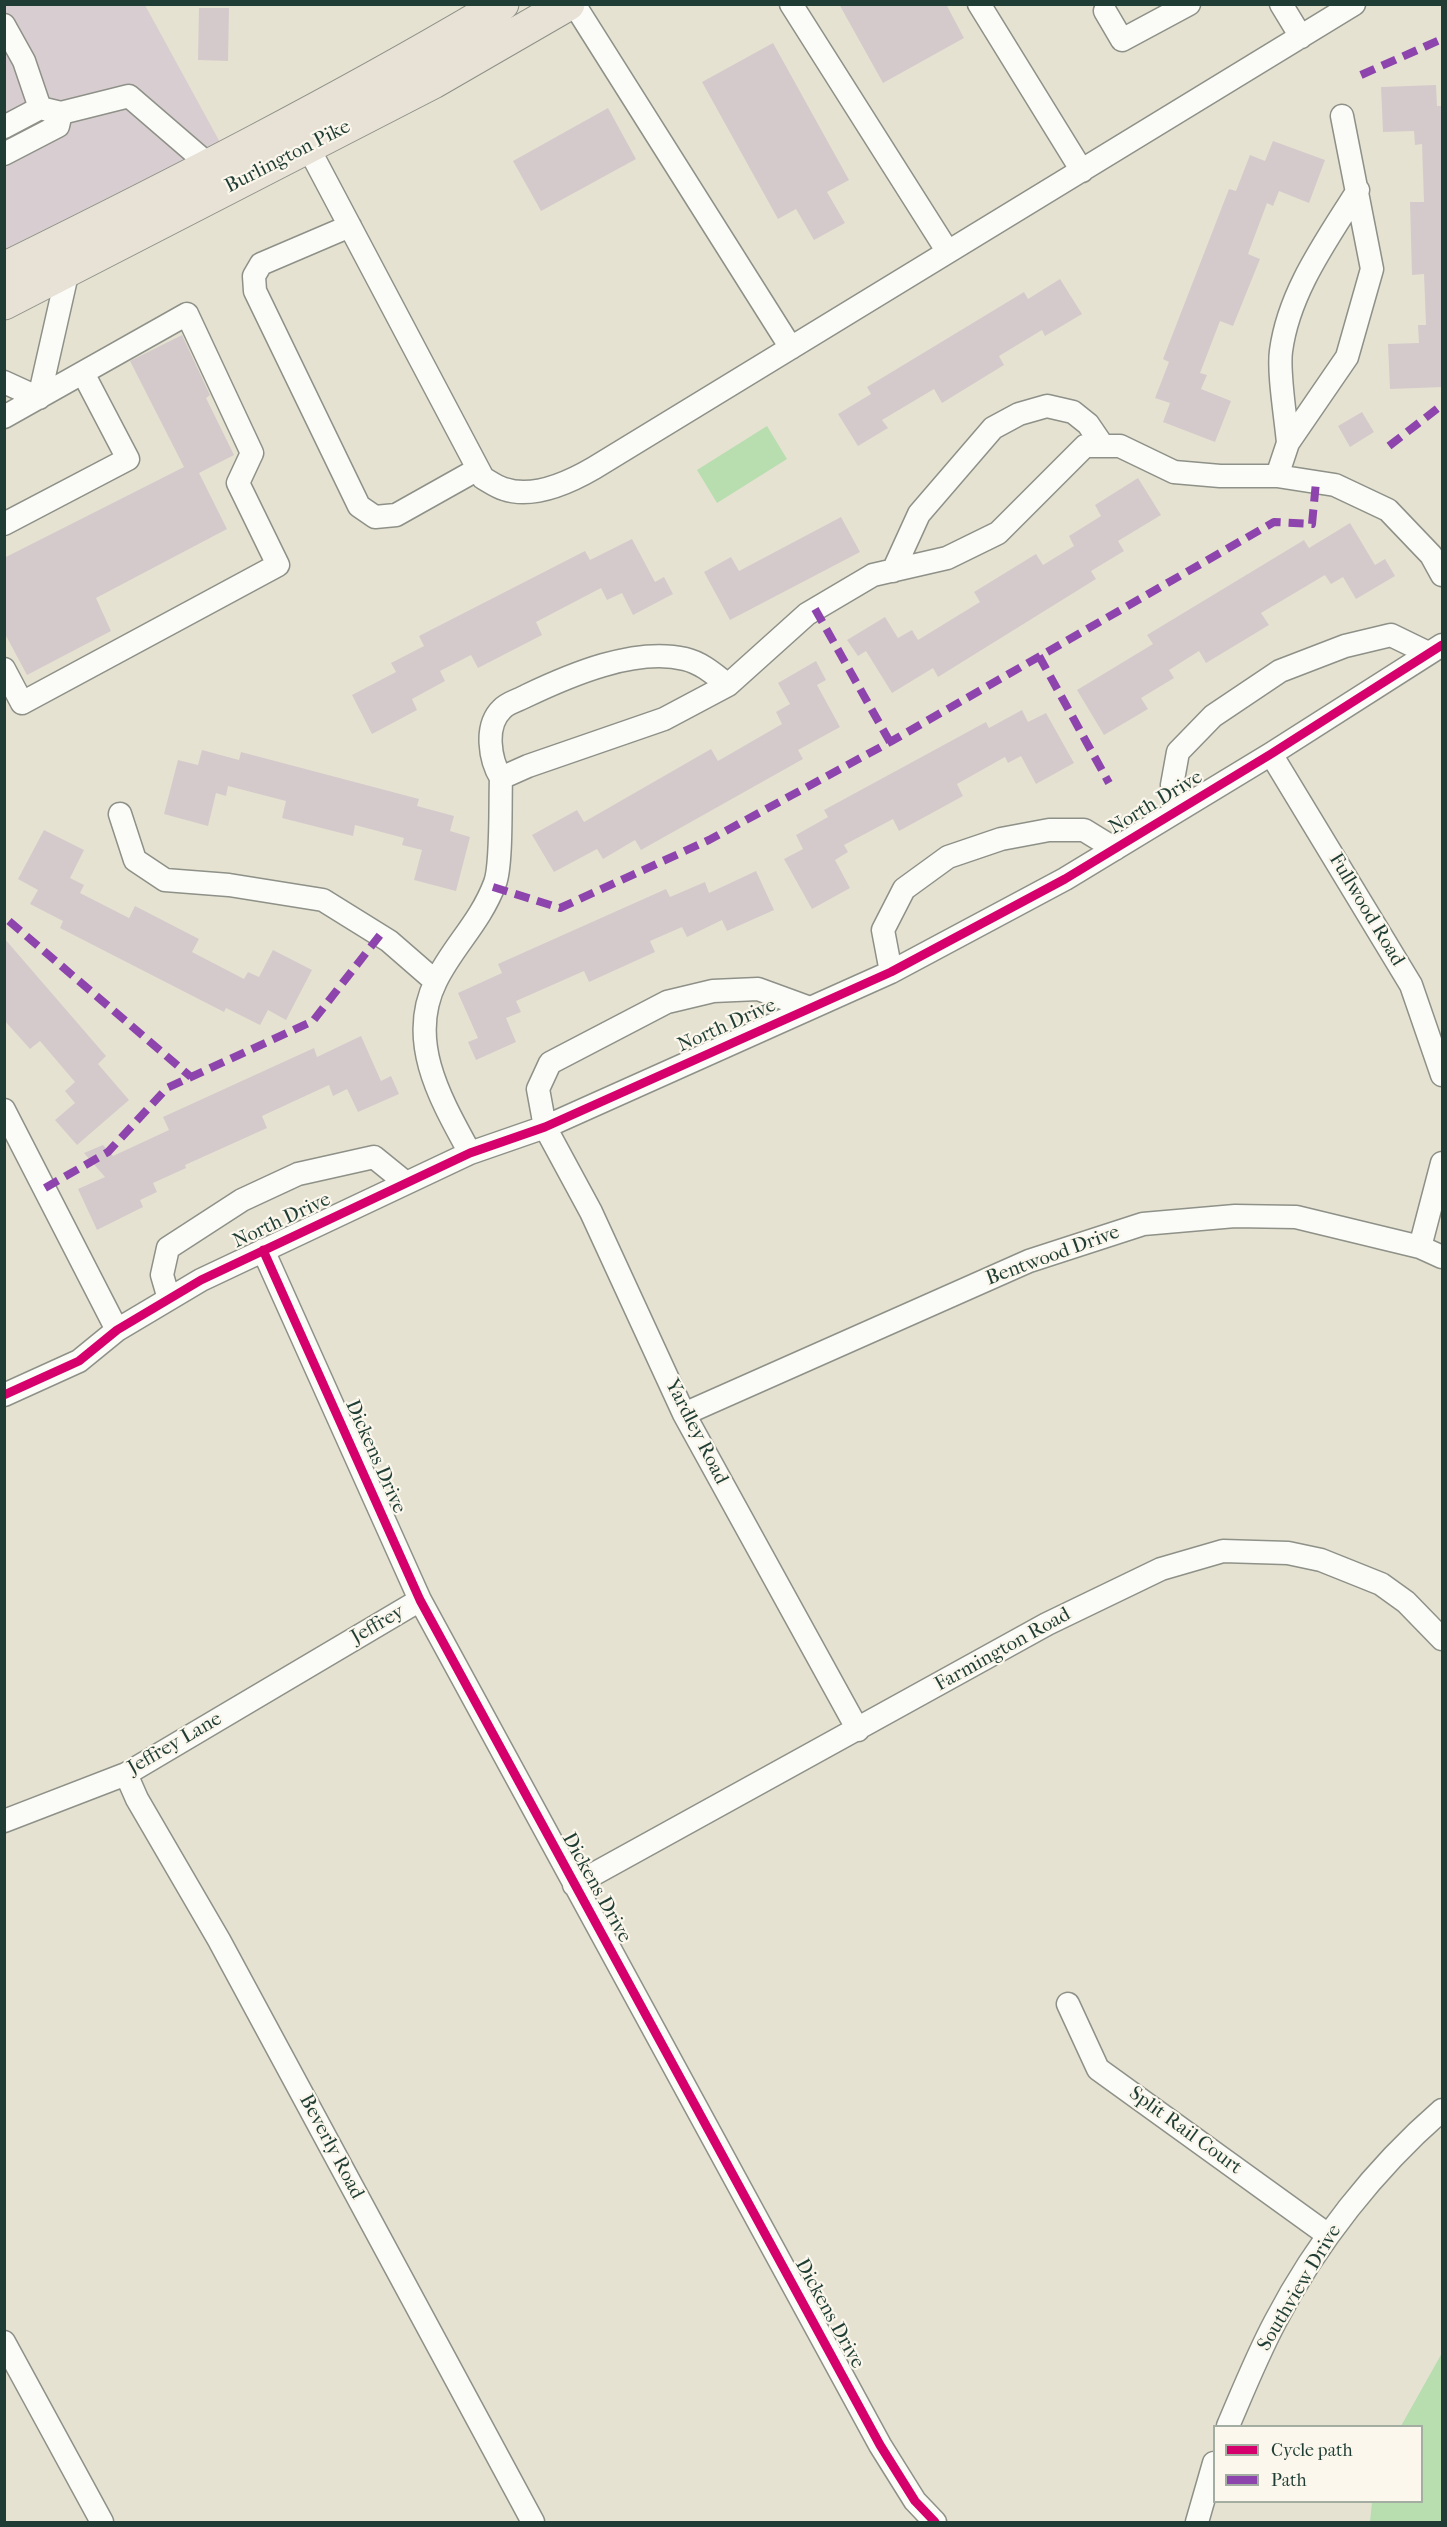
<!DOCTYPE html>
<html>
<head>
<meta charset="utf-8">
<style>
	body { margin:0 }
	#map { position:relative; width:1447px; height:2527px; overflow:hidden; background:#e5e2d2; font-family:"IM FELL French Canon",serif }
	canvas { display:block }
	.frame { position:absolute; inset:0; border:6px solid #1f3d34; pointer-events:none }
	.legend { position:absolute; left:1213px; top:2425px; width:210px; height:78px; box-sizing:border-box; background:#fbf7ec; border:2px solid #a3ada2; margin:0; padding:8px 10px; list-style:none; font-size:18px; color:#1f3d34 }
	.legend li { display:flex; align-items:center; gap:12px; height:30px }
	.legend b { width:30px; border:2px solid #a3ada2 }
</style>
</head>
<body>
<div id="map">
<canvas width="1447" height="2527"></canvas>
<div class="frame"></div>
<ul class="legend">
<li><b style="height:8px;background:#d6006c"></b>Cycle path</li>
<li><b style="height:8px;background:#8e44ad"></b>Path</li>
</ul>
</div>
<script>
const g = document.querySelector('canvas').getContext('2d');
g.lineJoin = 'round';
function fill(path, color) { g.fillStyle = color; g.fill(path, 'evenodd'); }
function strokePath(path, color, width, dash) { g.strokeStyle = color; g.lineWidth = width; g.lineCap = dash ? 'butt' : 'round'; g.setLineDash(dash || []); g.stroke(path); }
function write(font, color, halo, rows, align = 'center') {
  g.font = font + ' "IM FELL French Canon",serif'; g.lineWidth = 4.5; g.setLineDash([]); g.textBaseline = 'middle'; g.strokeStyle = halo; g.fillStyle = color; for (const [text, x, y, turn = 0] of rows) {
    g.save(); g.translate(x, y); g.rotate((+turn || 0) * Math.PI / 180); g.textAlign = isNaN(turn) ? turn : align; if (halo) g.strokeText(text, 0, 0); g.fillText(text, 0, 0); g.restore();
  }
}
fill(new Path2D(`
	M4 5H145L227 155 5 252Z`), '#d8ced2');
fill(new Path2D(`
	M767 426 787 459 717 503 697 470Z
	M1442 2353V2522H1370L1372 2502H1422V2426H1401Z`), '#b8ddaf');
fill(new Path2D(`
	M839 4H946L964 38 883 83Z
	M199 8H229L228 61 198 60Z
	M773 43 849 180 827 192 845 223 814 240 796 209 778 219 702 82Z
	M1436 85 1437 106H1443V387L1390 389 1388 344 1419 343 1418 325H1426L1424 274 1412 275 1410 202H1424L1422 144 1415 145 1414 131 1383 132 1381 87Z
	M608 108 636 159 541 211 513 161Z
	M1273 141 1325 160 1309 203 1279 191 1273 206 1267 203 1248 254 1260 259 1233 326 1220 321 1200 373 1207 375 1201 389 1231 401 1215 442 1163 422 1170 403 1155 398 1169 362 1163 359 1229 189 1236 191 1250 155 1265 161Z
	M1060 279 1082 314 1045 336 1042 330 999 356 1004 365 942 403 934 389 882 420 888 428 858 446 838 414 871 394 867 387 1024 292 1028 299Z
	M182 335 210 395 206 398 234 455 199 473 227 529 96 598 111 631 27 675 4 632V558L184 467 130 361Z
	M1362 412 1374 432 1350 447 1338 426Z
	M1138 478 1161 515 1118 541 1124 551 1091 571 1096 579 938 677 933 668 892 693 866 651 858 656 847 640 885 617 898 638 912 630 918 640 980 602 974 592 1036 554 1043 565 1074 546 1069 536 1101 516 1095 505Z
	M841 517 860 552 730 620 704 572 731 557 739 571Z
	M1350 523 1375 565 1385 559 1395 576 1356 599 1343 577 1331 584 1325 575 1261 613 1269 625 1206 663 1199 651 1169 670 1174 678 1141 698 1148 709 1104 735 1077 690 1153 644 1147 635 1304 540 1309 548Z
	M632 539 655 582 664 577 673 594 633 615 622 593 607 600 601 588 536 622 542 635 478 668 471 655 440 671 445 681 412 699 417 710 372 734 352 695 396 672 391 663 424 646 419 636 585 551 590 560Z
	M816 661 826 680 817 685 840 727 798 750 803 759 641 850 635 840 603 859 597 849 554 872 532 835 577 810 584 822 711 749 718 761 782 724 776 712 790 704 778 683Z
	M1022 710 1028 722 1046 713 1074 763 1036 784 1021 756 1008 763 1005 757 957 784 963 796 899 831 893 819 844 845 848 852 835 860 850 888 812 909 784 859 803 849 796 835 828 817 824 810 986 722 989 728Z
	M202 750 239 760 241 752 419 799 417 806 454 816 450 831 470 837 456 891 414 880 422 850 402 845 404 838 355 825 353 836 282 818 286 801 228 786 226 796 216 793 208 826 164 814 178 760 198 765Z
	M44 830 84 850 70 878 84 885 80 893 129 918 135 906 199 939 192 952 244 979 248 972 259 977 273 950 312 970 286 1020 268 1010 260 1025 226 1008 224 1012 60 928 63 921 30 904 38 890 18 879Z
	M756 871 774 910 727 931 722 920 687 937 682 927 650 941 655 952 589 982 584 971 516 1001 521 1012 506 1018 516 1042 476 1060 468 1042 478 1038 458 993 502 973 498 964 666 889 670 897 705 882 709 893Z
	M4 938 106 1056 98 1064 129 1100 77 1145 55 1120 75 1103 65 1091 75 1082 40 1041 30 1049 4 1020Z
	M361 1036 381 1081 391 1076 399 1094 358 1112 347 1089 333 1096 329 1085 262 1116 267 1128 185 1165 186 1168 153 1183 157 1192 140 1200 143 1207 97 1230 78 1189 105 1177 84 1153 103 1145 113 1156 169 1130 163 1117 314 1048 317 1057Z`), '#d4cacb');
const minor = new Path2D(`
	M574 4 791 348
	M791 4 948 252
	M979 4 1082 171
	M1281 4 1301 37
	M1105 11 1122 40 1189 4
	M4 25 24 61 40 108
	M4 127 40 108 61 113 129 96 209 165
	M308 147 483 478C490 482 497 487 504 489 533 499 570 482 594 468L1354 4
	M4 154 58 126 61 113
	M350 226 261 264 254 276 255 291 359 506 375 517 396 515 478 469
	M4 382 39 398
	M39 398 68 270
	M4 417 187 314 252 453 238 483 278 565 22 703 4 669
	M1288 443C1286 419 1278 373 1281 351 1289 291 1327 240 1358 190
	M1277 476 1288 443 1347 357 1372 269 1342 116
	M4 524 128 459 83 373
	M893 571 919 514 993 428 1019 414 1047 406 1073 412 1088 424 1103 446
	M1271 754 1411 985 1442 1075
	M501 778C490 760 484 726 502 709 507 703 519 700 526 696 570 675 635 647 685 659 702 663 715 675 728 685
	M1178 810 1172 785 1178 752 1213 716 1280 671 1345 646 1391 635 1428 653
	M120 814 135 860 165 880 229 885 323 900 389 941 435 981
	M891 972 883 930 904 889 948 857 1001 839 1049 830H1084L1115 849
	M810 1008 758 989 713 991 667 1002 550 1063 538 1089 545 1127 591 1212 684 1414 858 1730
	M4 1110 117 1330
	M470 1153C441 1100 406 1041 436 981 453 946 480 923 495 883 502 865 500 800 501 778L528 766 664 719 728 685 807 614 873 575 947 558 998 533 1085 446H1120L1174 472 1220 476H1277L1335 485 1388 510 1431 555 1442 575
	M1420 1247 1442 1163
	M263 1250 420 1600 880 2445 915 2501 935 2522
	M169 1299 162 1275 168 1248 242 1200 298 1174 374 1157 406 1183
	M4 1395 79 1361 117 1330 201 1280 470 1153 545 1127 891 972 1065 879 1271 754 1442 645
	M684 1414 1029 1261 1143 1224 1235 1216 1296 1217 1420 1247 1442 1257
	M126 1774 137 1799 219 1940 533 2522
	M4 1821 126 1774 420 1600
	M574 1885 1047 1624 1161 1569 1223 1551 1288 1553 1321 1560 1381 1584 1406 1602 1442 1639
	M1068 2004 1098 2069 1328 2235
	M4 2342 102 2522
	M1228 2426C1243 2391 1257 2356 1275 2322 1316 2243 1375 2168 1442 2110
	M1197 2522 1214 2463`);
const highway = new Path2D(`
	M4 269C172 186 341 100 502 4
	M4 303 433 82 568 4`);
strokePath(minor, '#8e9187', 25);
strokePath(highway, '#8e9187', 35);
strokePath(minor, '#fbfbf8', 22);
strokePath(highway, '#e8e1d5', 33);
strokePath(new Path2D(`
	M1361 75 1442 39
	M1389 446 1442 405
	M815 609 890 742
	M1039 656 1109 783
	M493 887 560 908 709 840 890 742 1274 522 1312 524 1316 482
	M9 921 191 1077
	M45 1188 108 1152 167 1088 313 1021 380 935`), '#8e44ad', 8, [15, 8]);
strokePath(new Path2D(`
	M263 1250 420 1600 880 2445 915 2501 935 2522
	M4 1395 79 1361 117 1330 201 1280 470 1153 545 1127 891 972 1065 879 1271 754 1442 645`), '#d6006c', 9);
write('20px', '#1f3d34', '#fbf7ec', [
	["Burlington Pike",288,157,-27],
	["North Drive",1156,803,-31],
	["Fullwood Road",1366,910,59],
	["North Drive",727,1026,-24],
	["North Drive",282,1221,-25],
	["Bentwood Drive",1053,1256,-20],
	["Yardley Road",696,1432,63],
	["Dickens Drive",375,1457,66],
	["Jeffrey",378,1625,-30],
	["Farmington Road",1003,1650,-29],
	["Jeffrey Lane",175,1744,-30],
	["Dickens Drive",596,1888,61],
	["Split Rail Court",1185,2131,36],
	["Beverly Road",331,2147,62],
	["Southview Drive",1300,2288,-59],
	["Dickens Drive",829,2314,61]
]);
</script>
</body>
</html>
